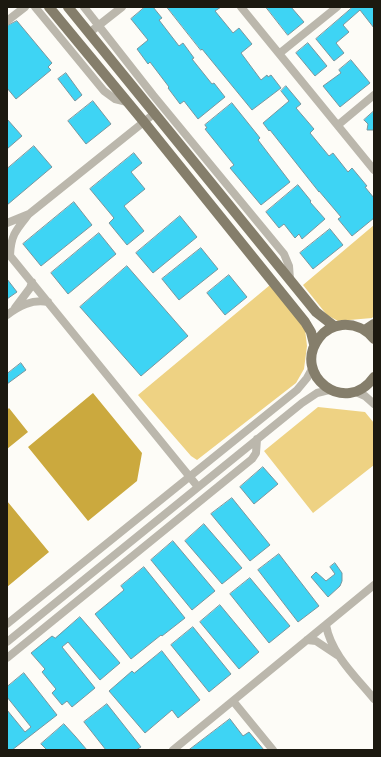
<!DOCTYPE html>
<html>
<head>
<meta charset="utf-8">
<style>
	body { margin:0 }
	#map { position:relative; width:381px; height:757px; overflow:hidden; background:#fdfcf7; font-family:"IBM Plex Serif",serif }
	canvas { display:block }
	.frame { position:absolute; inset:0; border:8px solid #1c1910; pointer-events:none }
</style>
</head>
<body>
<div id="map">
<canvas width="381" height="757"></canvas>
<div class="frame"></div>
</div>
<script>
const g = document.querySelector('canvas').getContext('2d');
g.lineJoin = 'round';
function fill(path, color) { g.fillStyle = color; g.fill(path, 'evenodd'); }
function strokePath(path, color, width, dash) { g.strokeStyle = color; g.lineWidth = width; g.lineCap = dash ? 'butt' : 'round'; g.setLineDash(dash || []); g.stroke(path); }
fill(new Path2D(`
	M374 225V316L372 318 338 321 327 315 303 285Z
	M270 285 305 329 307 346 304 369 296 383 197 460 191 456 138 395Z
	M318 407 365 412 374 423V465L313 513 264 451Z`), '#eed283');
fill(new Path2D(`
	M93 393 142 453 137 481 88 521 28 447Z
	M9 408 28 432 7 449V410Z
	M7 501 49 552 7 587Z`), '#cba93e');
const building = new Path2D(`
	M145 7H153L162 18 159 20 179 46 183 43 194 58 192 59 212 84 214 83 225 97 198 119 184 101 180 104 168 88 169 87 150 62 148 64 137 49 148 40 131 19Z
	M167 7H221L215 11 233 33 239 28 252 44 241 53 261 80 267 75 268 77 271 75 281 88 252 110 202 49 201 50Z
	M266 7H291L304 22 288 35Z
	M353 7H374V28L360 10 343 25 349 32 336 43 344 53 334 61 316 39Z
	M17 21 52 63 48 67 51 70 16 99 7 88V26Z
	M308 43 327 66 315 76 296 53Z
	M351 60 370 83 340 107 323 86 341 73 339 70Z
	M66 73 82 95 75 101 58 79Z
	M286 86 301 104 296 108 314 129 310 133 329 156 333 153 348 172 352 168 367 186 365 187 374 198V218L352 236 338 219 341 217 319 191V192L270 130 269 131 263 123 289 101 281 91Z
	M93 101 111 124 86 144 68 121Z
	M232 103 260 138 258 140 290 182 261 205 230 168 234 165 205 129 207 128 205 125Z
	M374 111V130H367L368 124 364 120Z
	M7 119 22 136 7 149Z
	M34 146 52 167 7 205V169Z
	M134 153 142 163 131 172 145 189 124 206 144 231 127 245 109 223 114 218 90 189Z
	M298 185 311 201 310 202 325 219 302 239 299 234 295 238 284 224 279 228 266 212Z
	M74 202 92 225 41 266 23 244Z
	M180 216 197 237 153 273 136 253Z
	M330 229 343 245 313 269 300 253Z
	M99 233 116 254 68 294 51 273Z
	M201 248 218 269 179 300 162 279Z
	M127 266 188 336 141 376 80 307Z
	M229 275 247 297 225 315 207 293Z
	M7 279 17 292 7 299Z
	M21 363 26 370 7 384V374Z
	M263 467 278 484 254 504 240 487Z
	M232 498 270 545 250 561 211 514Z
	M204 524 242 568 222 584 185 541Z
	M173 541 215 591 192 610 151 560Z
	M279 554 319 606 298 622 258 570Z
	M335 563 342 573V581L340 586 328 597 311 577 316 572 326 581 335 574 330 567Z
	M144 567 185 618 162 636 161 635 131 659 95 614 124 590 121 586Z
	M250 578 290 626 269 643 230 594Z
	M220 605 259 652 239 669 200 622Z
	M80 617 120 663 100 680 68 642 62 647 95 688 72 707 67 701 62 705 52 693 56 689 42 672 45 669 31 653 52 636 55 638Z
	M193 627 231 674 209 692 171 645Z
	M162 651 200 700 178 718 172 710 145 733 109 691 132 671 134 673Z
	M24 673 57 715 12 750H7V710L25 732 31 727 7 697V687Z
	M107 704 141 747 136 750H106L84 722Z
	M230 719 243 736 249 732 264 750H189Z
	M64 724 75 736 87 750H47L41 744Z`);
fill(building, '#3ed4f4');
strokePath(building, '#79969e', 1);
strokePath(new Path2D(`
	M35 7 104 91 115 99 127 102
	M84 7 153 95 284 254 289 266 290 279
	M241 7 374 170
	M7 21 25 7
	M89 33 122 7
	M280 53 337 7
	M338 125 374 95
	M7 223 29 214 155 113
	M7 252 198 487
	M10 255C11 235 16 230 28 215
	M15 308 30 288 32 282
	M7 315C19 306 32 299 48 302
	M356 392 365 396 374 404
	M7 624 297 390 307 378 312 369
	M326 625C331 654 356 677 374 699
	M307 640 316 641 337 655
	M7 642 302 403 317 393 329 390
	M7 658 252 459 256 453 257 439
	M233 701 273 750
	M173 750 374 585`), '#bbb7ac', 8);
strokePath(new Path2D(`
	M49 7 144 122 305 322 311 332 314 344
	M68 7 316 312 334 326
	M365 330 374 324
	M374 339C366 329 354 324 342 325 332 326 325 330 319 338 291 375 346 417 374 377`), '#857e6b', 10);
</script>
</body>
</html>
